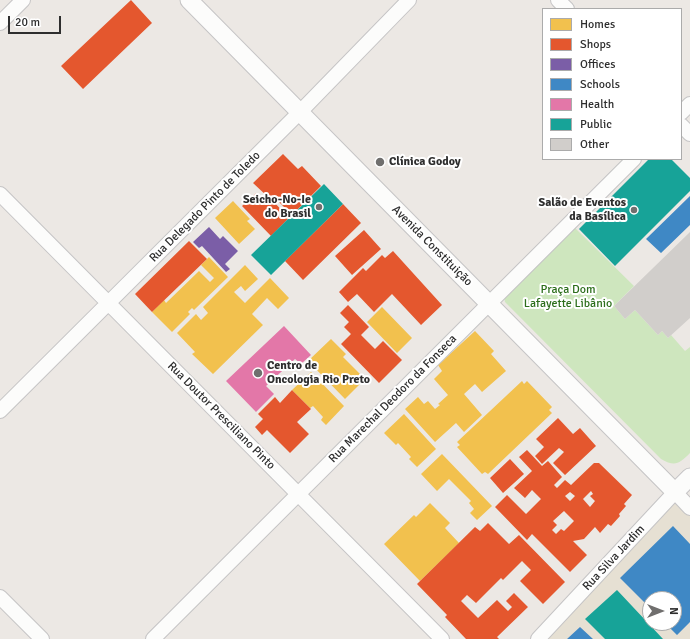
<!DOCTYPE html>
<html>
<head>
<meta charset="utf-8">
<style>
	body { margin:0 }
	#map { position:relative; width:690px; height:639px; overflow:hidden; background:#ece8e4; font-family:Signika,sans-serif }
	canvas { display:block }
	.legend { position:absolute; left:542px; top:8px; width:140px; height:152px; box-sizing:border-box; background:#fff; border:1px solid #ababab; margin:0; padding:5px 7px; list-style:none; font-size:12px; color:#2e2e2e }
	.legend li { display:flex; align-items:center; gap:8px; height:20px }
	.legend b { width:20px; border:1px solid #ababab }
	.north { position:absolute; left:642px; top:591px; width:40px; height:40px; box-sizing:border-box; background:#fff; border:1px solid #ababab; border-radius:50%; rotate:90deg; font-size:11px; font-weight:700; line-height:16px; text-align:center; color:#2e2e2e }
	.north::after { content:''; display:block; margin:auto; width:14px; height:18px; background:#706f6e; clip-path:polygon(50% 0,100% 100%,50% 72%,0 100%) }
	.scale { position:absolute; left:8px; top:16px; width:53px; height:18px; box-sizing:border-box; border:2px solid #2e2e2e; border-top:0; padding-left:5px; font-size:12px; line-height:14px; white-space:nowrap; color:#2e2e2e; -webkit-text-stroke:3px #fff; paint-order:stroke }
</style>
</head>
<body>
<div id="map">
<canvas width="690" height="639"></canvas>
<ul class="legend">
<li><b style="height:11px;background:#f2c14e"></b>Homes</li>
<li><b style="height:11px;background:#e4572e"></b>Shops</li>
<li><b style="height:11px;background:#7b5ea7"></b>Offices</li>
<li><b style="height:11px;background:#3f88c5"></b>Schools</li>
<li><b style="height:11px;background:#e377a8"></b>Health</li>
<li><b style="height:11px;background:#17a398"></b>Public</li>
<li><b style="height:11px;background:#d1cecb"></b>Other</li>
</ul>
<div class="north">N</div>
<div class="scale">20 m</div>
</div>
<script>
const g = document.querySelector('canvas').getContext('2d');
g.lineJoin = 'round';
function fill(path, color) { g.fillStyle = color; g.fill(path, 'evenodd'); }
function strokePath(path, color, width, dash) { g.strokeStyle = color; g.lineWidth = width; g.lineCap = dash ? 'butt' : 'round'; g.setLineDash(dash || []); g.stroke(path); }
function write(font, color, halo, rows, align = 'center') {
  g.font = font + ' Signika,sans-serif'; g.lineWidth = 4; g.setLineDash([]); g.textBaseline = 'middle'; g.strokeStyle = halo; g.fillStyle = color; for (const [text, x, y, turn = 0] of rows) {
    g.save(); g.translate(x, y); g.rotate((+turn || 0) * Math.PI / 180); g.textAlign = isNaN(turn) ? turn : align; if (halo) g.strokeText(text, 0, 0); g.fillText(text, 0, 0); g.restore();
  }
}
fill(new Path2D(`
	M677 501 690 515V639H547ZM650 599H674V623H650Z`), '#e6e0d3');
fill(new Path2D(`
	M574 227 634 286 614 306 625 319 635 310 658 335 662 331 668 338 671 335 685 351 690 347V453C679 464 675 467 661 459L505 302 504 297Z`), '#cee6be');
fill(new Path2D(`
	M233 201 250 219 247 221 255 229 239 244 215 218Z
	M209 257 228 277 194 310 192 308 188 312 190 314 172 332 152 312 164 300 166 303 199 271 210 282 214 278 201 265Z
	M245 265 258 279 245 291 241 286 234 292 245 303 270 278 289 298 278 309 267 298 252 314 263 325 213 374 192 354 195 352 177 333 196 314 201 320 208 313 203 307Z
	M382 307 412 338 397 353 367 322Z
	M475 331 494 351 491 354 506 371 482 392 475 384 464 394 482 415 464 432 456 423 435 442 405 409 418 397 424 404 428 401 435 409 440 405 438 404 448 395 434 379 442 371 438 365Z
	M331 339 346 354 343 357 365 379 345 399 308 361Z
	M311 372 344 406 326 425 321 420 323 417 313 406 310 408 292 390Z
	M522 381 524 384 527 381 552 407 549 410 552 413 488 474 485 472 482 474 457 447 460 445 457 442Z
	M404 414 436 449 417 467 409 459 411 457 398 443 396 445 384 433Z
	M442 454 492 506 477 520 470 513 474 509 469 503 471 501 449 479 437 491 421 474Z
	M430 503 450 523 445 528 459 543 420 581 384 544 414 515 416 517Z`), '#f2c14e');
fill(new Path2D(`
	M131 0 152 23 83 89 61 66Z
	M283 154 298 169 302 166 321 186 292 215 272 195 269 198 253 183Z
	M256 193 269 205 273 201 289 218 271 236 242 206Z
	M343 204 361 223 303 280 285 261Z
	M364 230 381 249 352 275 335 256Z
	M189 241 207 259 152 312 135 294Z
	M393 251 442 305 421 325 392 294 374 312 357 294 348 302 339 292 363 268 366 271 382 255 385 258Z
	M348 305 369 327 361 335 375 349 383 341 402 360 379 383 341 344 351 334 344 327 349 322 340 313Z
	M292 390 311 409 297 422 309 434 290 453 267 430 262 435 255 427 263 419 258 414 275 397 280 403Z
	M558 418 573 434 580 428 596 446 565 475 553 463 564 452 559 448 542 464 535 456 544 447 536 439Z
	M527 450 542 466 548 461 562 477 554 485 557 488 565 480 571 485 594 463H599L632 495 624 504 626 506 619 514 620 516 611 526 608 524 600 533 595 527 584 539 573 541 587 555 570 572 532 534 527 540 495 507 507 495 526 514 541 499 532 490 525 498 514 488 532 471 519 457ZM591 491 593 494 590 496 595 501 590 507 583 499ZM570 492 575 496 570 501 565 496ZM564 511 574 521 564 531 561 529 556 534 552 530 557 525 553 521Z
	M510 459 524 474 503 493 490 478Z
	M488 523 509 544 519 535 565 582 543 604 520 581 531 570 522 561 503 580 501 578 476 603 467 595 461 601 478 618 497 600 508 611 512 607 506 601 514 593 528 607 497 637 499 639H466L445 617 447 615 417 584 475 527 480 531Z`), '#e4572e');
fill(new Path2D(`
	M209 227 220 239 223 236 238 251 225 264 230 269 226 272 202 246 199 248 193 242Z`), '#7b5ea7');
fill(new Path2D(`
	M690 196V225L661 253 646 239Z
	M673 526 690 544V622L677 635 665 623H674V599H650V608L620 578Z
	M580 627 593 639H567Z`), '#3f88c5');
fill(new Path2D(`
	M284 326 311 355 301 364 295 359 266 386 274 394 256 412 226 381Z`), '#e377a8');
fill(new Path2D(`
	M649 159H671L690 178V191L615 266 579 229Z
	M324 184 343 204 271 275 251 255Z
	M617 590 663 639H605L585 619Z`), '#17a398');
fill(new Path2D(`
	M690 232V318L668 338 662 331 658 335 635 310 625 319 614 306Z`), '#d1cecb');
const minor = new Path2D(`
	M558 0 567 9
	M0 23 23 0
	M681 113 690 104
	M681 125 690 134
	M0 194 442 639
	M0 411 300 112 409 0
	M0 597 42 639
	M153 639C314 480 473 318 634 159
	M538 639 675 492 690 508`);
const tertiary = new Path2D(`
	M189 0 675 492 690 477`);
strokePath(minor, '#c5c4c5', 16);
strokePath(tertiary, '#c5c4c5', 19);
strokePath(minor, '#fcfcfb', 14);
strokePath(tertiary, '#fcfcfb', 17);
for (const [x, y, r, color] of [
	[380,162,5,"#706f6e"],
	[319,207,4,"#706f6e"],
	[634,210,4,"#706f6e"],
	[258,373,5,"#706f6e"]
]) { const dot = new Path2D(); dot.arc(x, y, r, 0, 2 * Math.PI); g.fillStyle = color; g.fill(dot); strokePath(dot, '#fff', 1.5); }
write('bold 12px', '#2e2e2e', '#fff', [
	["Clínica Godoy",389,162],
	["Seicho-No-Ie",311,200,"right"],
	["do Brasil",311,214,"right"],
	["Salão de Eventos",626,203,"right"],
	["da Basílica",626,217,"right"],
	["Centro de",267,366],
	["Oncologia Rio Preto",267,380]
], 'left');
write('12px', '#2e2e2e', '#fff', [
	["Rua Delegado Pinto de Toledo",205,207,-45],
	["Avenida Constituição",432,246,45],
	["Rua Marechal Deodoro da Fonseca",393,399,-45],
	["Rua Doutor Presciliano Pinto",221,416,45],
	["Rua Silva Jardim",614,558,-47]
]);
write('12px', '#2c6e1b', '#fff', [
	["Praça Dom",568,290],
	["Lafayette Libânio",568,304]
]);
</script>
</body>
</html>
